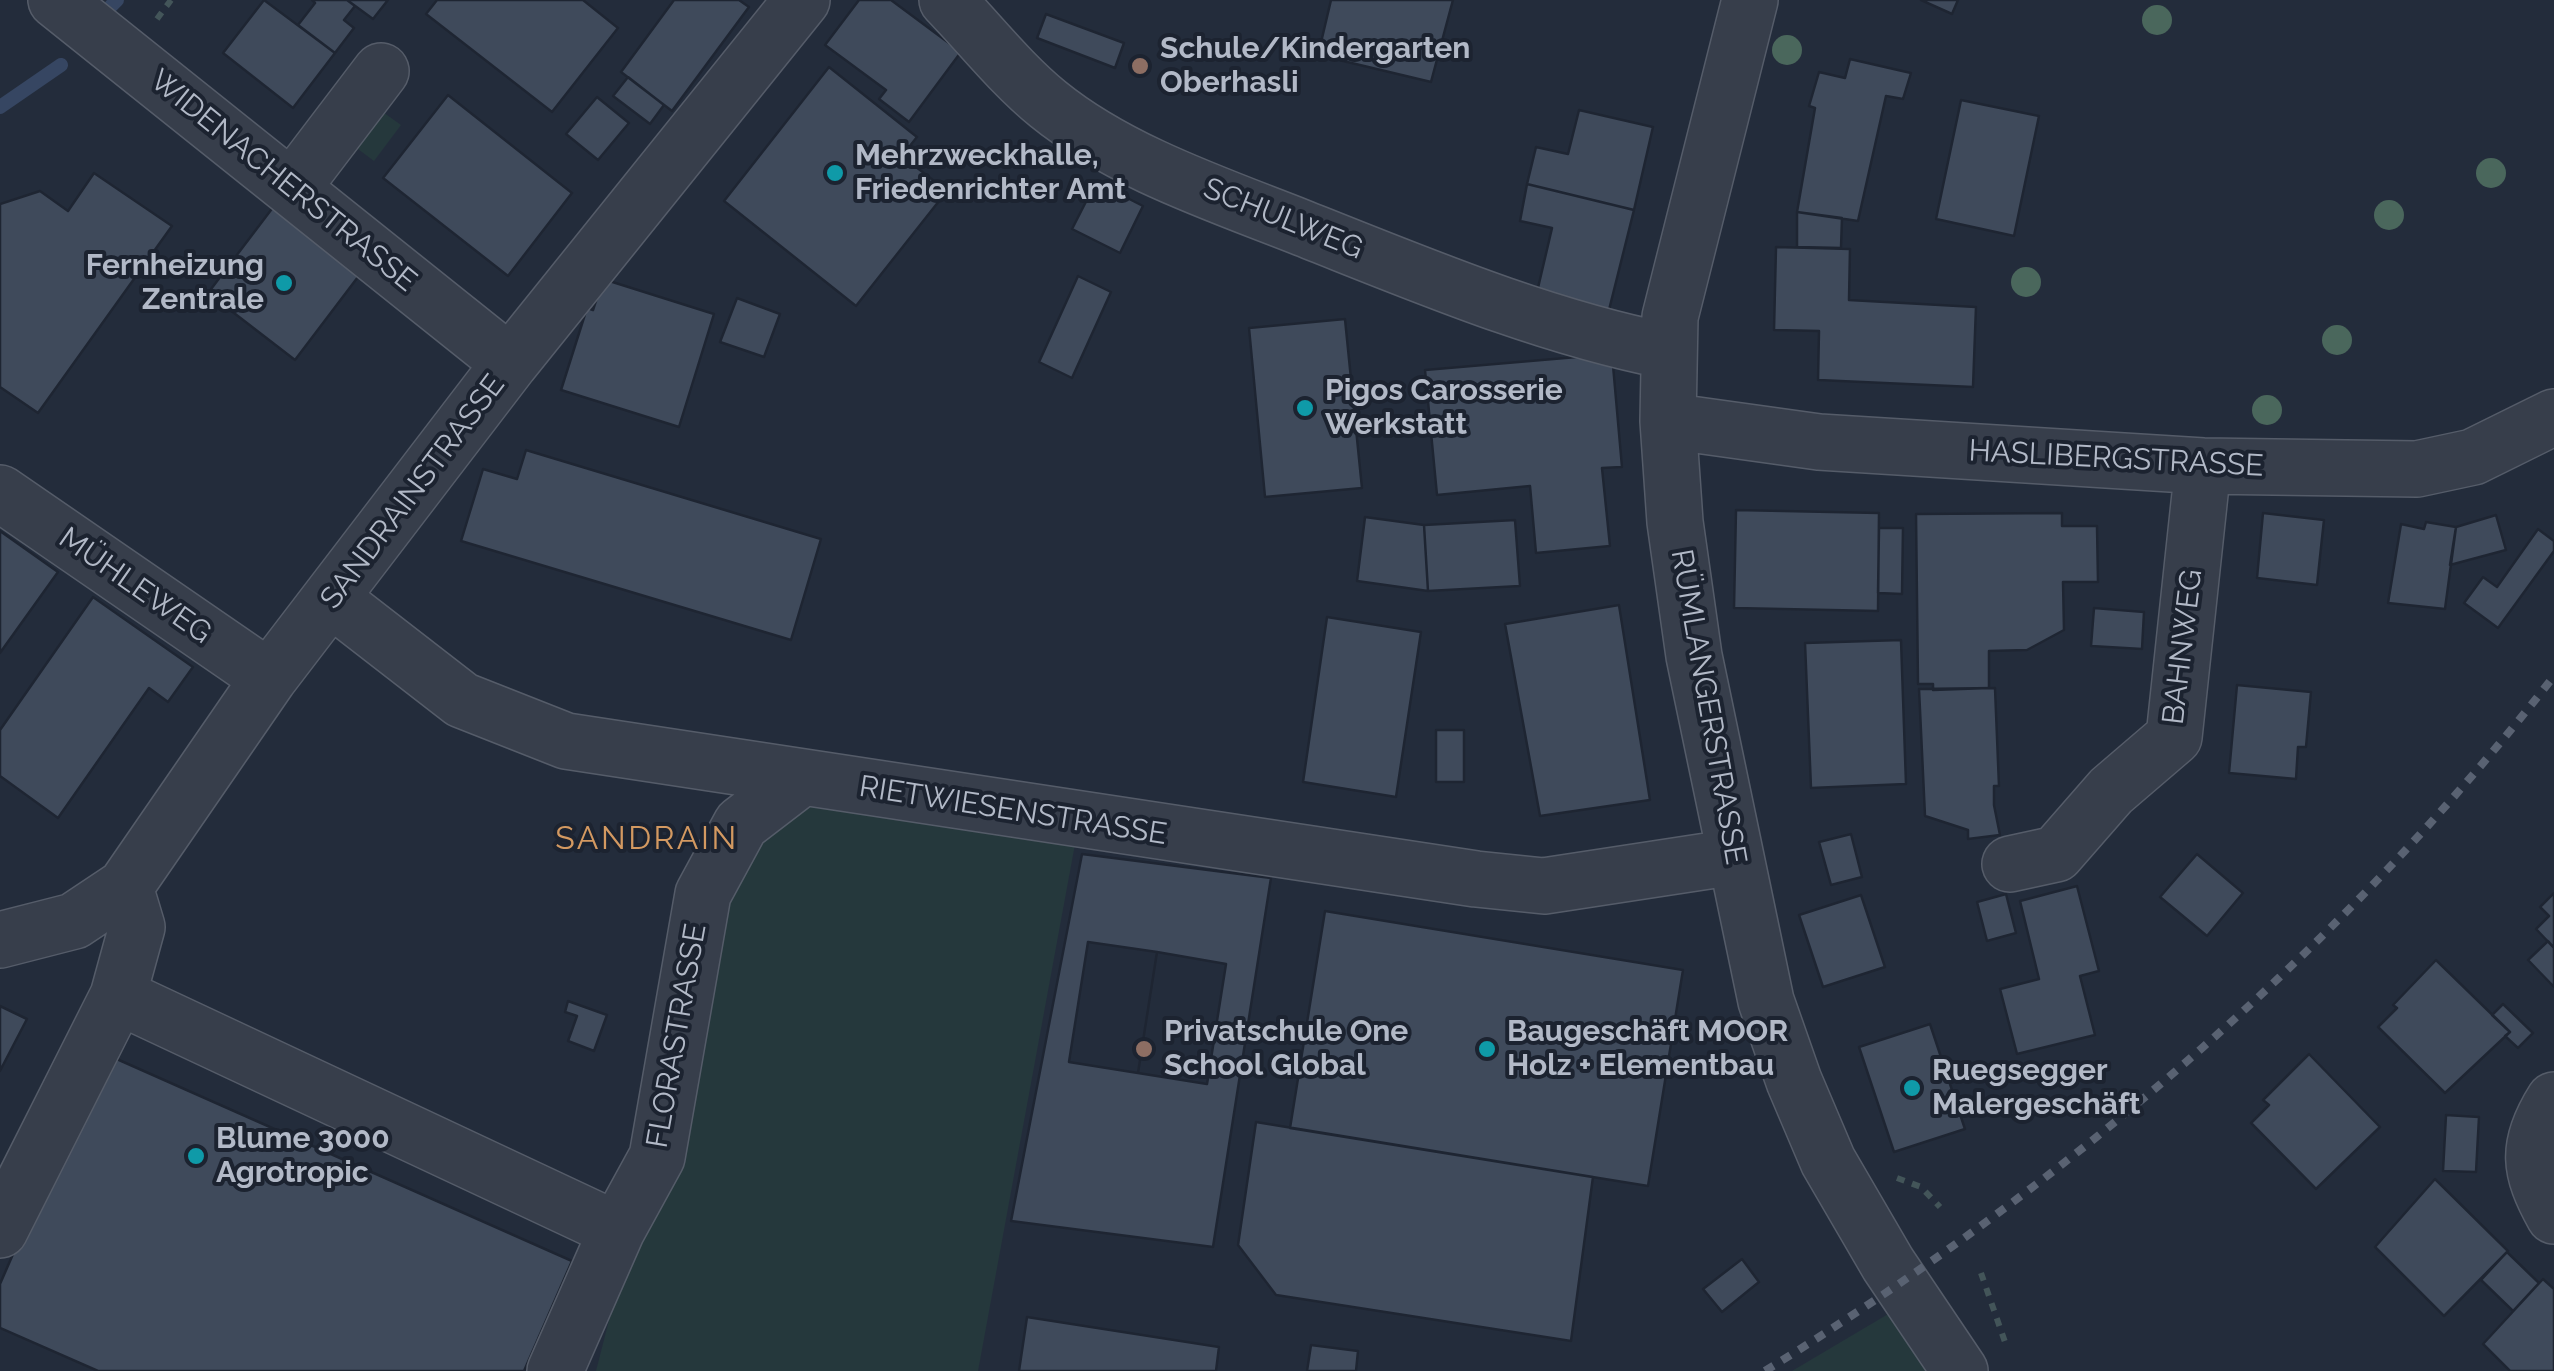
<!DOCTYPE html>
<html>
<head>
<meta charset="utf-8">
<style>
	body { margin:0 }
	canvas { display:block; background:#232c3b }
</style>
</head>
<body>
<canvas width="2554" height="1371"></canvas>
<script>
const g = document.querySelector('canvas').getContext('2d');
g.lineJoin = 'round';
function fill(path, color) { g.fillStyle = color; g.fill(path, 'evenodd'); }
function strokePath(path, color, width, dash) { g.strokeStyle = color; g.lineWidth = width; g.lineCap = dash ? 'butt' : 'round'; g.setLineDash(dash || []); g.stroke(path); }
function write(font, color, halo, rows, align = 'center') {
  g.font = font + ' Raleway,sans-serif'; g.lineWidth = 8; g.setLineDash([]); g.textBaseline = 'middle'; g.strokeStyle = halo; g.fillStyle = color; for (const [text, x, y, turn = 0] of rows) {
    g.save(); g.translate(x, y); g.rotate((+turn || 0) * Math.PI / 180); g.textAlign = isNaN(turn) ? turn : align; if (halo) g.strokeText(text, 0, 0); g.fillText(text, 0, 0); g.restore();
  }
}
fill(new Path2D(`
	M380 110 401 125 374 161 354 146Z
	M819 796 1075 844 978 1371H596L721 885 755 841Z
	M1895 1310 1934 1371H1792Z`), '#25383c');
strokePath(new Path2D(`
	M111 6 117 0
	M0 107 61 65`), '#364662', 14);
const building = new Path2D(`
	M264 0 335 53 293 108 223 53Z
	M312 0H347L355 6 344 20 354 28 335 53 298 25 315 3Z
	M347 0H388L373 19Z
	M437 0H583L618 28 552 112 426 14Z
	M674 0H739L749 7 672 111 621 72Z
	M859 0H891L961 52 909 122 879 99 886 90 825 45Z
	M1331 0H1453L1431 82 1318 55Z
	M1921 0H1958L1952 14Z
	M1046 14 1124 43 1115 68 1037 38Z
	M1850 59 1911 73 1903 99 1886 96 1858 221 1797 212 1815 108 1809 106 1819 72 1845 78Z
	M829 67 917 137 902 156 947 191 856 306 724 201Z
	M628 77 664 105 650 124 613 96Z
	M448 95 572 193 508 276 383 178Z
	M597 97 629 123 598 160 566 134Z
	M1961 100 2039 116 2014 236 1936 219Z
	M1579 110 1653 127 1634 210 1527 184 1536 147 1568 154Z
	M94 173 172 226 38 413 0 387V204L40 191 68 211Z
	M1096 182 1143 206 1120 253 1072 229Z
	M1527 184 1634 210 1609 310 1537 292 1552 228 1520 221Z
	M274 206 361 273 295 360 208 293Z
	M1797 212 1842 218 1841 248 1797 247Z
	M1776 247 1850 249 1849 300 1976 307 1973 387 1818 380 1819 331 1774 330Z
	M1078 276 1111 292 1072 378 1039 362Z
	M603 279 714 314 679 427 561 390 587 308 593 310Z
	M737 298 780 314 764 357 720 342Z
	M1345 319 1362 488 1265 497 1249 328Z
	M1612 354 1622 467 1602 468 1610 546 1536 553 1530 486 1437 495 1425 370Z
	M526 450 821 539 791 640 461 541 483 469 517 479Z
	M1736 510 1879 513 1878 611 1734 608Z
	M2062 513V526H2097L2098 582H2063L2064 630 2027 650 1989 651V688L1933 690V684H1918L1916 514Z
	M2263 513 2324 520 2317 585 2257 578Z
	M2496 515 2506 550 2450 565 2456 527Z
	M1365 517 1424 525 1428 591 1357 581Z
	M1515 520 1520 586 1428 591 1424 525Z
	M2426 522 2456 527 2445 609 2388 603 2401 524 2424 529Z
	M1879 528H1903L1902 594 1878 593Z
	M2538 529 2554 541V551L2498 628 2464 603 2483 577 2497 587Z
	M0 531 58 572 0 653Z
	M93 597 193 667 168 702 149 688 58 818 0 776V730Z
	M1619 605 1650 800 1540 816 1505 624Z
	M2094 608 2144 612 2142 649 2091 646Z
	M1327 617 1421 632 1396 797 1303 782Z
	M1901 640 1906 784 1811 788 1805 643Z
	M2237 685 2311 692 2306 747H2298L2296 779 2229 773Z
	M1995 688 1999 786H1994V805L2000 835 1968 839V830L1925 816 1919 689Z
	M1436 730H1464V782H1436Z
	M1851 834 1862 877 1831 885 1819 842Z
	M1082 854 1271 878 1213 1247 1011 1221Z
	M2197 854 2243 893 2207 936 2160 897Z
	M2077 886 2099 971 2080 976 2095 1035 2017 1054 2000 989 2039 979 2020 901Z
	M2554 893V948L2536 929 2549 916 2540 907Z
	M2006 894 2016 933 1987 941 1977 902Z
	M1861 895 1885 967 1823 987 1799 915Z
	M1325 911 1683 970 1648 1186 1290 1128Z
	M2548 941 2554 948V987L2528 960Z
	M1088 942 1157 952 1138 1073 1069 1062Z
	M1157 952 1226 964 1207 1084 1138 1073Z
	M2436 960 2510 1032 2445 1093 2378 1027 2397 1008 2393 1005Z
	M568 1001 607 1015 594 1051 568 1041 577 1016 565 1012Z
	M2503 1004 2533 1033 2518 1048 2505 1036 2510 1032 2492 1015Z
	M0 1006 27 1019 0 1071Z
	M1930 1024 1965 1129 1894 1152 1859 1047Z
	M101 1052 572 1261 524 1371H98L0 1328V1284Z
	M2309 1054 2380 1127 2316 1189 2251 1123 2269 1105 2263 1100Z
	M2446 1115 2479 1117 2476 1172 2443 1171Z
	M1256 1122 1593 1177 1571 1341 1276 1295 1238 1245Z
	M2435 1179 2508 1251 2444 1316 2375 1247Z
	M2507 1252 2539 1283 2513 1311 2481 1280Z
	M1742 1259 1759 1282 1722 1312 1703 1289Z
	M2543 1279 2554 1289V1371H2510L2483 1344Z
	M1027 1317 1219 1347 1216 1371H1019Z
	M1311 1345 1358 1351 1356 1371H1307Z`);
fill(building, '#3f4a5b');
strokePath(building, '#1e2532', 2.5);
const minor = new Path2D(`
	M56 0 510 363
	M947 0C980 34 1011 74 1048 104 1118 161 1216 194 1300 227 1419 274 1541 326 1667 351
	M1750 0 1670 317 1668 421 1675 522 1694 656 1766 1001 1794 1081 1828 1161 1888 1264 1960 1371
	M292 188 381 71
	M1668 421 1819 442 2203 466 2417 469 2473 457 2554 417
	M0 493 269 678
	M333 600 462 700 566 741 1476 879 1544 886 1734 857
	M2010 864 2056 854 2111 791 2174 737 2203 466
	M0 940 74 921 125 887 269 678 510 363 802 0
	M118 996 617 1230
	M2554 1100C2525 1146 2529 1171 2554 1216
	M0 1230 118 996 137 927 125 887
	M555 1371 617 1230 657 1157 703 894 741 824 801 778`);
strokePath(minor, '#555c69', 58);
strokePath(new Path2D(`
	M157 19 171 0
	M1897 1178 1921 1187 1940 1207
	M1981 1273 2005 1342`), '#435559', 6, [8, 8]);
strokePath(minor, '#373e4b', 55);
strokePath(new Path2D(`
	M1765 1371C2063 1187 2338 953 2554 676`), '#596272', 8, [10, 10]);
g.fillStyle = '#4a675c';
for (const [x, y] of [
	[2157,20],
	[1787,50],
	[2491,173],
	[2389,215],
	[2026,282],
	[2337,340],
	[2267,410]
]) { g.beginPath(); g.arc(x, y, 15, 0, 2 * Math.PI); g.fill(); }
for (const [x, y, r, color] of [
	[1140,66,10,"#8d6e63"],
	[835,173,10,"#0f9aa8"],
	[284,283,10,"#0f9aa8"],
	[1305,408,10,"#0f9aa8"],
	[1144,1049,10,"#8d6e63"],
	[1487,1049,10,"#0f9aa8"],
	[1912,1088,10,"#0f9aa8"],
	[196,1156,10,"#0f9aa8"]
]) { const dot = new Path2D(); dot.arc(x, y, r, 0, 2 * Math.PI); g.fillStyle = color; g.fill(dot); strokePath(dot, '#1c2330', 4); }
write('bold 30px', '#b2b9c7', '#1c2330', [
	["Schule/Kindergarten",1160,49],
	["Oberhasli",1160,83],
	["Mehrzweckhalle,",855,156],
	["Friedenrichter Amt",855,190],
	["Fernheizung",264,266,"right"],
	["Zentrale",264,300,"right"],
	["Pigos Carosserie",1325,391],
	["Werkstatt",1325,425],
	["Privatschule One",1164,1032],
	["School Global",1164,1066],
	["Baugeschäft MOOR",1507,1032],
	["Holz + Elementbau",1507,1066],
	["Ruegsegger",1932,1071],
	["Malergeschäft",1932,1105],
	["Blume 3000",216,1139],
	["Agrotropic",216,1173]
], 'left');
write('30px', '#b2b9c7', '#1c2330', [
	["WIDENACHERSTRASSE",283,181,39],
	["SCHULWEG",1283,219,22],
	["HASLIBERGSTRASSE",2116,459,3],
	["SANDRAINSTRASSE",413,492,-53],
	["MÜHLEWEG",135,586,35],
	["BAHNWEG",2183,647,-83],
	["RÜMLANGERSTRASSE",1708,707,80],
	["RIETWIESENSTRASSE",1013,811,9],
	["FLORASTRASSE",677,1036,-80]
]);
g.letterSpacing = '2.5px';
write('32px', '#d39961', '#1c2330', [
	["SANDRAIN",647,839]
]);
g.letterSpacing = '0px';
</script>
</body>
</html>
